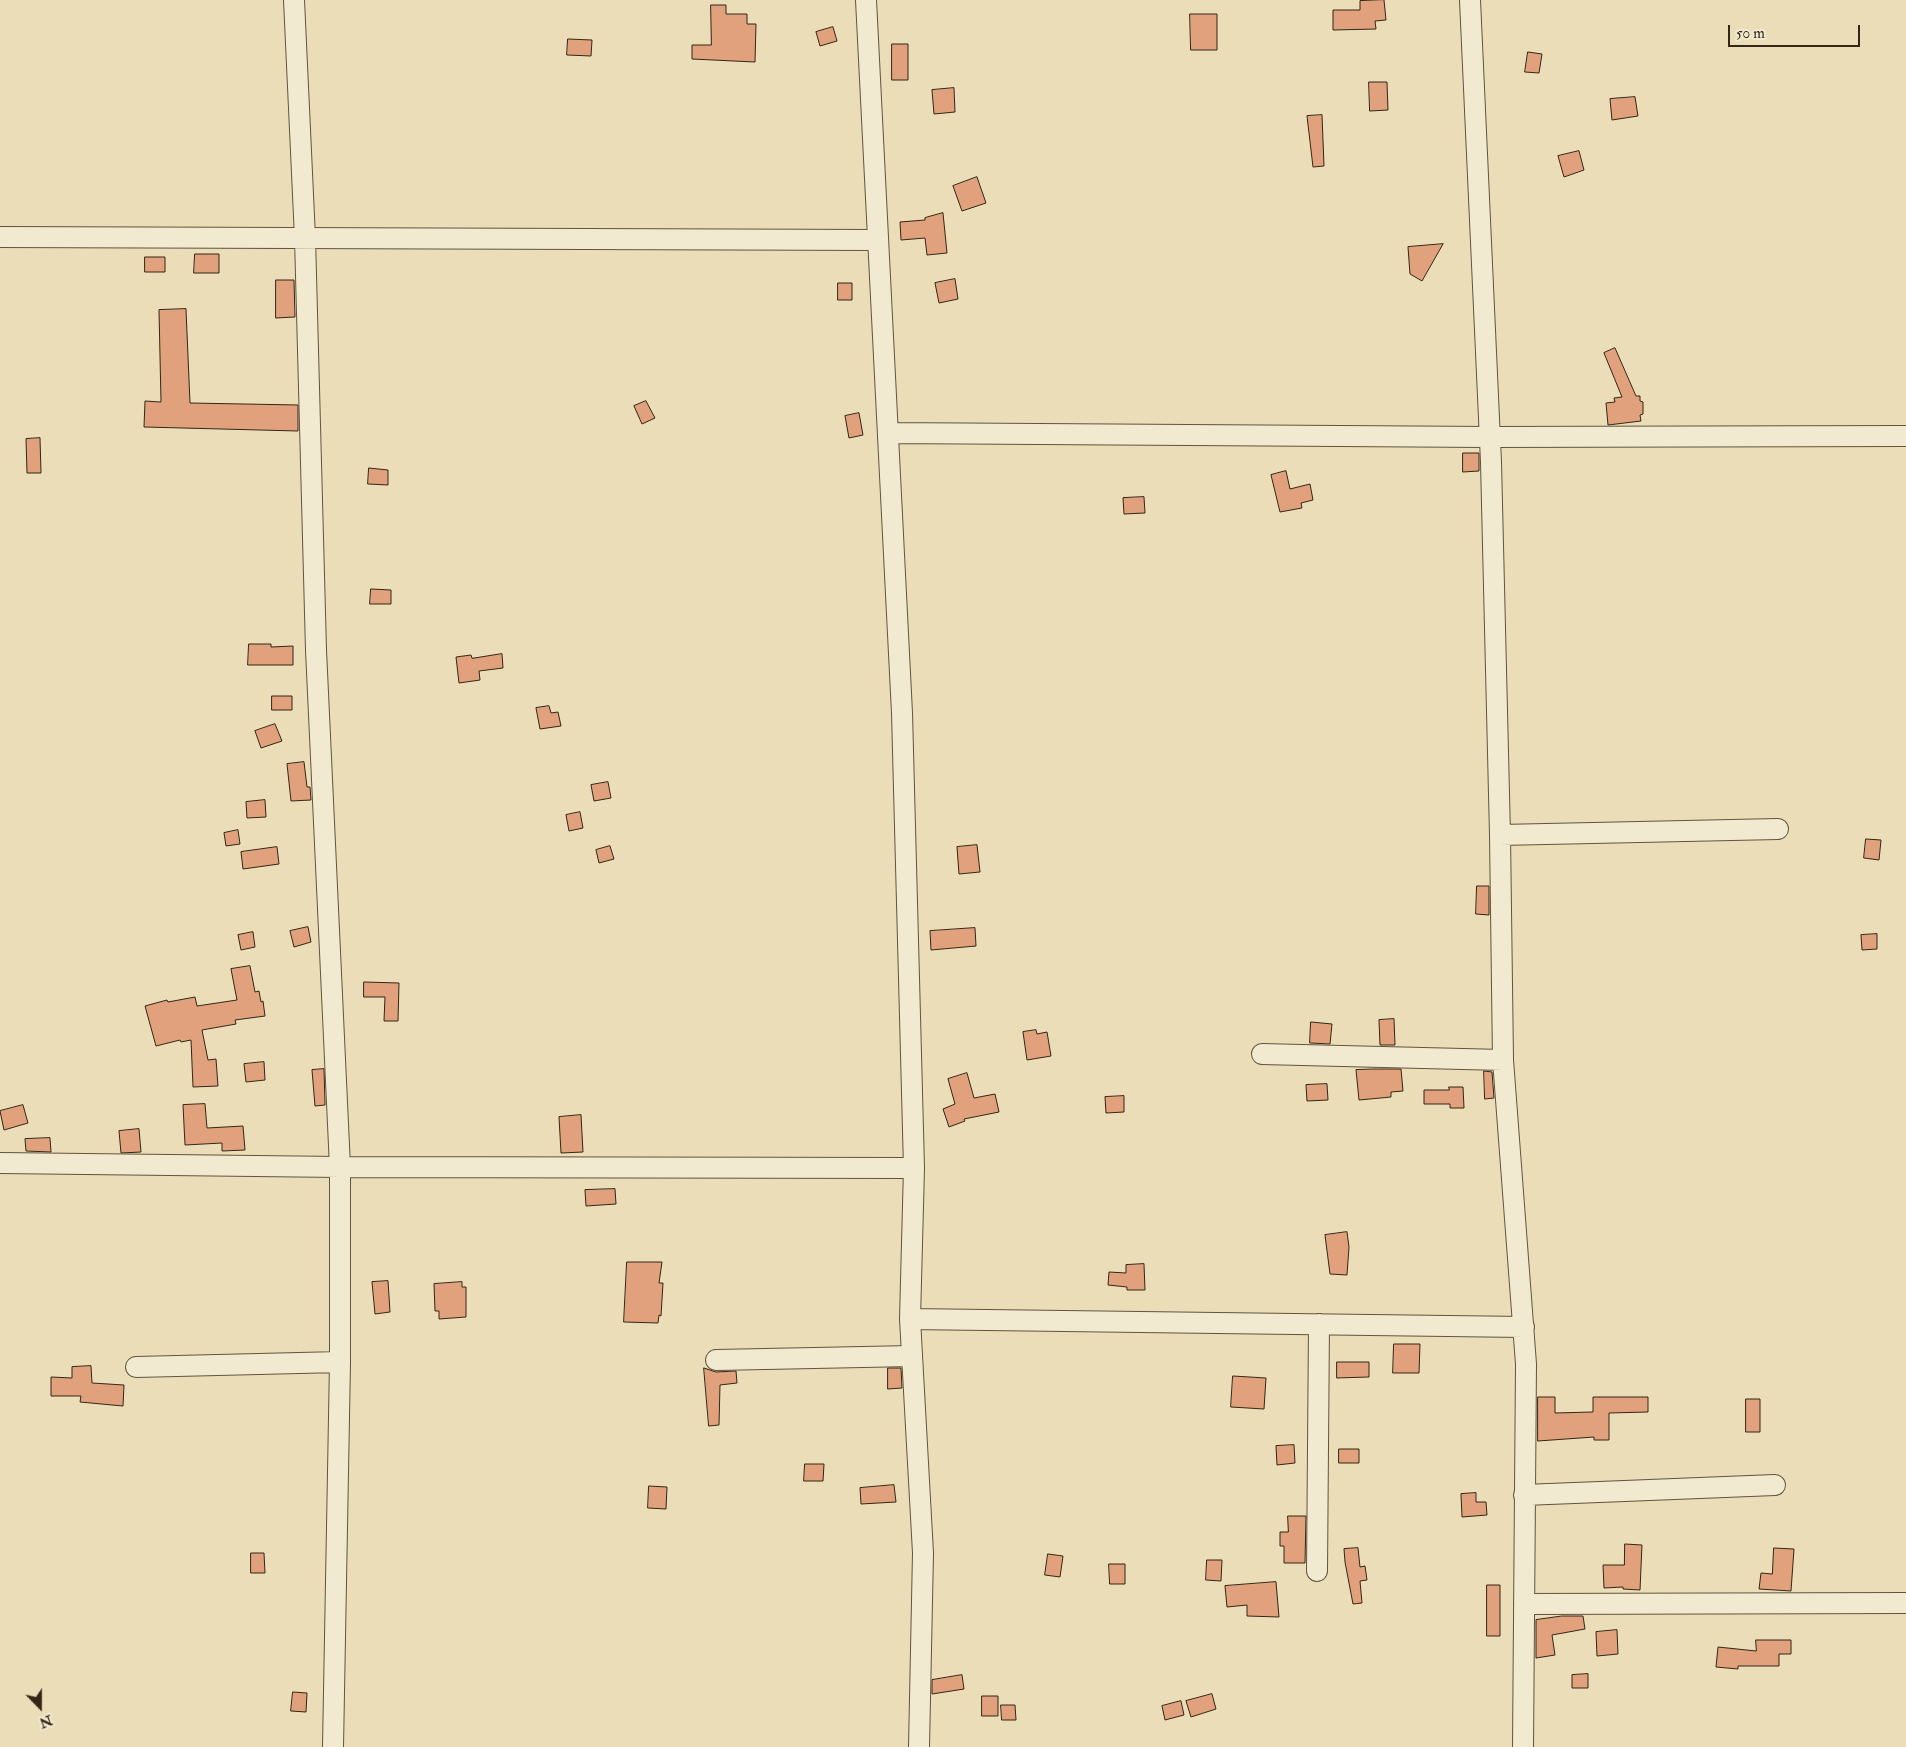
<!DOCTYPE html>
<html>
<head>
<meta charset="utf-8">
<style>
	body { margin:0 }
	#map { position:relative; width:1906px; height:1747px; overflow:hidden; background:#eaddb7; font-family:"IM FELL Double Pica",serif }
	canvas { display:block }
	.north { position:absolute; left:15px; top:1682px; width:50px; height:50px; -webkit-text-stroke:4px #f1e9d0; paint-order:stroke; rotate:158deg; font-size:14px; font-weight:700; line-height:20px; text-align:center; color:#332616 }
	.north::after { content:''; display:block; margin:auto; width:18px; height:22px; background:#332616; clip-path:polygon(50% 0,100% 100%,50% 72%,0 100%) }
	.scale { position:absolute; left:1728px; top:25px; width:132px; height:22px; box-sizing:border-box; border:2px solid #332616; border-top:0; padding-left:6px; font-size:15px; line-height:18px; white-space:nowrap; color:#332616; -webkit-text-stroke:4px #f1e9d0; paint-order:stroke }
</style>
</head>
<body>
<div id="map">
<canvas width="1906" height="1747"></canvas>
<div class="north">N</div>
<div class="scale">50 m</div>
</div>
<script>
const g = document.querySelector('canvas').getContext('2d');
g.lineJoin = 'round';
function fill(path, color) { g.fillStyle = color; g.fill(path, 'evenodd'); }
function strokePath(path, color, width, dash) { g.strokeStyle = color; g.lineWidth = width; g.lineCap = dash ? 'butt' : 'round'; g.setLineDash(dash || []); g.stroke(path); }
const building = new Path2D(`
	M1384 0 1386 20 1375 21 1376 29 1333 30V10H1360V1Z
	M711 5H726V14H747V24H756L755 62 692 59V45H711Z
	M1190 14H1217V50H1191Z
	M833 27 837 41 820 46 816 32Z
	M568 39 592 40 591 56 567 55Z
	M892 44H908V80H892Z
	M1528 52 1542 54 1539 73 1525 72Z
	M1369 82H1387L1388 110 1370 111Z
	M954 88 955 112 934 114 932 90Z
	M1635 97 1638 116 1612 120 1610 99Z
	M1322 115 1324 166 1313 167 1307 116Z
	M1579 151 1584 170 1564 177 1558 156Z
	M977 177 986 203 962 211 953 186Z
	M943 213 947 253 927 255 925 238 901 240 900 222 925 220V218Z
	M1443 244 1422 281 1410 274 1408 247Z
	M195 254H219V273H194Z
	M145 257H165V272H145Z
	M955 279 958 299 939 303 935 283Z
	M276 280H294L295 317 276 318Z
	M838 283H852V300H838Z
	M186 309 190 403 298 405V431L144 427 145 401 161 402 159 310Z
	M1615 348 1636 396H1640V401L1643 402V414L1640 415 1641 421 1608 425 1606 403 1615 402 1614 398 1622 397 1604 353Z
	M646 401 655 418 642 424 634 406Z
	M859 413 863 435 849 438 845 416Z
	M40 438 41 473H27L26 439Z
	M1463 453H1479V471L1463 472Z
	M369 468 388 470V485L368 484Z
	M1286 471 1290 489 1310 484 1313 500 1301 503 1302 508 1280 512 1271 475Z
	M1144 497 1145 513 1124 514 1123 498Z
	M371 589 391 590V604H370Z
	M249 644H271V647L293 646V665H248Z
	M502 654 503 668 479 671 480 680 459 683 456 657 471 655 472 658Z
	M272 696H292V710H272Z
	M549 706 551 713 558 712 561 726 540 729 536 708Z
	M275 724 282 741 261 748 255 731Z
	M304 762 307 787H310L311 800 291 801 287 764Z
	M608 782 611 798 594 801 591 785Z
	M265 800 266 817 247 818 246 802Z
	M580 812 583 828 569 831 566 815Z
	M238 830 240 844 226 846 224 833Z
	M1866 839 1881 840 1879 860 1864 858Z
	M977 845 980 872 959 874 957 847Z
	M610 846 614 859 599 863 596 850Z
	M277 847 279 864 243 869 241 852Z
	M1477 886H1489V915L1476 914Z
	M308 927 311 942 294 947 290 931Z
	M975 928 976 946 931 950 930 931Z
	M253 932 255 947 241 950 238 935Z
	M1877 934V949L1862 950 1861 935Z
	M250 966 255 992 259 991 261 1002 263 1001 265 1016 235 1020 236 1024 202 1030 208 1060 216 1059 218 1086 193 1087 191 1040 181 1042 180 1040 156 1046 145 1006 167 1000 168 1002 195 997 197 1006 237 1000 231 969Z
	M364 982 399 983 398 1021H384L385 997H364Z
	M1394 1019 1395 1045H1380L1379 1020Z
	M1311 1022 1332 1024 1330 1044 1310 1043Z
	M1036 1030 1037 1034 1047 1032 1051 1056 1027 1060 1023 1032Z
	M264 1062 265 1080 246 1082 244 1064Z
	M324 1069 325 1105 315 1106 312 1070Z
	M1373 1069H1401L1403 1091 1391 1092V1097L1359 1100 1356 1070Z
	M1484 1071 1492 1072 1494 1098 1485 1099Z
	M967 1073 974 1098 995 1094 999 1112 964 1119 965 1121 949 1127 943 1109 955 1104 948 1079Z
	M1327 1084 1328 1100 1307 1101 1306 1085Z
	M1449 1087H1463L1464 1108H1450V1104H1424V1090H1449Z
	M1124 1096V1112L1106 1113 1105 1097Z
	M205 1104 207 1128 243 1126 245 1150 222 1151V1143L185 1145 183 1105Z
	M23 1105 28 1123 4 1130 0 1111Z
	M581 1115 583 1152 561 1153 559 1117Z
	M139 1129 141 1152 121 1153 119 1131Z
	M50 1138 51 1152 26 1151 25 1139Z
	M615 1189 616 1204 586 1206 585 1190Z
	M1347 1232 1349 1247 1347 1275 1330 1274 1325 1235Z
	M627 1262H662L659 1283H663L661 1316 659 1315 658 1323 624 1322Z
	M1144 1264 1145 1290H1127V1287L1108 1285 1109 1272 1126 1273V1265Z
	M388 1281 390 1312 375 1314 372 1282Z
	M462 1282V1287H466V1317L439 1319V1311H435L434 1284Z
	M1394 1344H1420L1419 1373H1393Z
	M1337 1362H1369V1377L1337 1378Z
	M91 1366 92 1383 124 1385 123 1406 80 1402 81 1396H51V1377L72 1378V1367Z
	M704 1368 716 1372 736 1371 737 1383 720 1385 719 1425 709 1426Z
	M888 1368H901L902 1388 888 1389Z
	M1233 1376 1266 1378 1264 1409 1231 1407Z
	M1538 1397H1555V1413L1593 1412V1397H1648V1412L1609 1413V1440H1594V1437L1538 1441Z
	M1746 1399H1760V1432H1746Z
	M1294 1445 1295 1463 1277 1465 1276 1446Z
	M1339 1449H1359V1463H1339Z
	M805 1464H824L823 1481H804Z
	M894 1485 896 1502 861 1504 860 1488Z
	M649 1486 667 1487 666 1509 648 1508Z
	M1476 1493V1502H1486L1487 1515 1462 1517 1461 1494Z
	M1288 1516H1306L1305 1563H1284V1546H1280V1532H1288Z
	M1625 1544 1642 1545 1640 1590 1623 1589V1587L1604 1588 1603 1565H1624Z
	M1358 1548 1360 1567 1365 1566 1367 1580 1360 1581 1362 1603 1353 1604 1345 1562 1344 1549Z
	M1774 1548 1794 1549 1791 1591 1759 1589 1761 1573 1772 1574Z
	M251 1553H264L265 1573H251Z
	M1048 1554 1063 1556 1060 1577 1045 1575Z
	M1207 1560H1222L1221 1581 1206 1580Z
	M1109 1564H1125V1584H1110Z
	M1276 1582 1279 1617 1247 1616V1605L1227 1607 1225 1586Z
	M1487 1585H1500V1636H1487Z
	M1562 1616H1583L1585 1629 1552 1635 1555 1655 1536 1658V1620Z
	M1617 1630 1618 1654 1597 1656 1596 1632Z
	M1756 1640H1791V1654H1779V1666H1738V1669L1716 1667 1718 1647 1756 1651Z
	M1588 1674V1688H1572V1675Z
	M962 1675 964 1689 932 1694V1680Z
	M293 1692 307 1693 306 1712 291 1711Z
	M1212 1694 1216 1709 1191 1717 1186 1701Z
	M982 1696H998V1716H982Z
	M1181 1701 1184 1715 1165 1720 1162 1706Z
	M1001 1705H1015L1016 1720H1002Z`);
fill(building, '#e0a17c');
strokePath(building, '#332616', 1);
const street = new Path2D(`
	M294 0 305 238 316 650 340 1167V1362L333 1747
	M866 0 902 713 914 1168 910 1319 923 1553 919 1747
	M1470 0 1491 462 1500 835 1503 1060 1526 1364 1523 1747
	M0 237 878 240
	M888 433 1489 437 1906 436
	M1500 835 1778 829
	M1262 1054 1503 1060
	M0 1163 340 1167 914 1168
	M910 1319 1524 1327
	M716 1360 912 1356
	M136 1367 340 1362
	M1524 1495 1775 1485
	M1317 1571 1319 1324
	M1524 1604 1906 1603`);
strokePath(street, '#61543e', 22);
strokePath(street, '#f1e9d0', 20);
</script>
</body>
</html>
